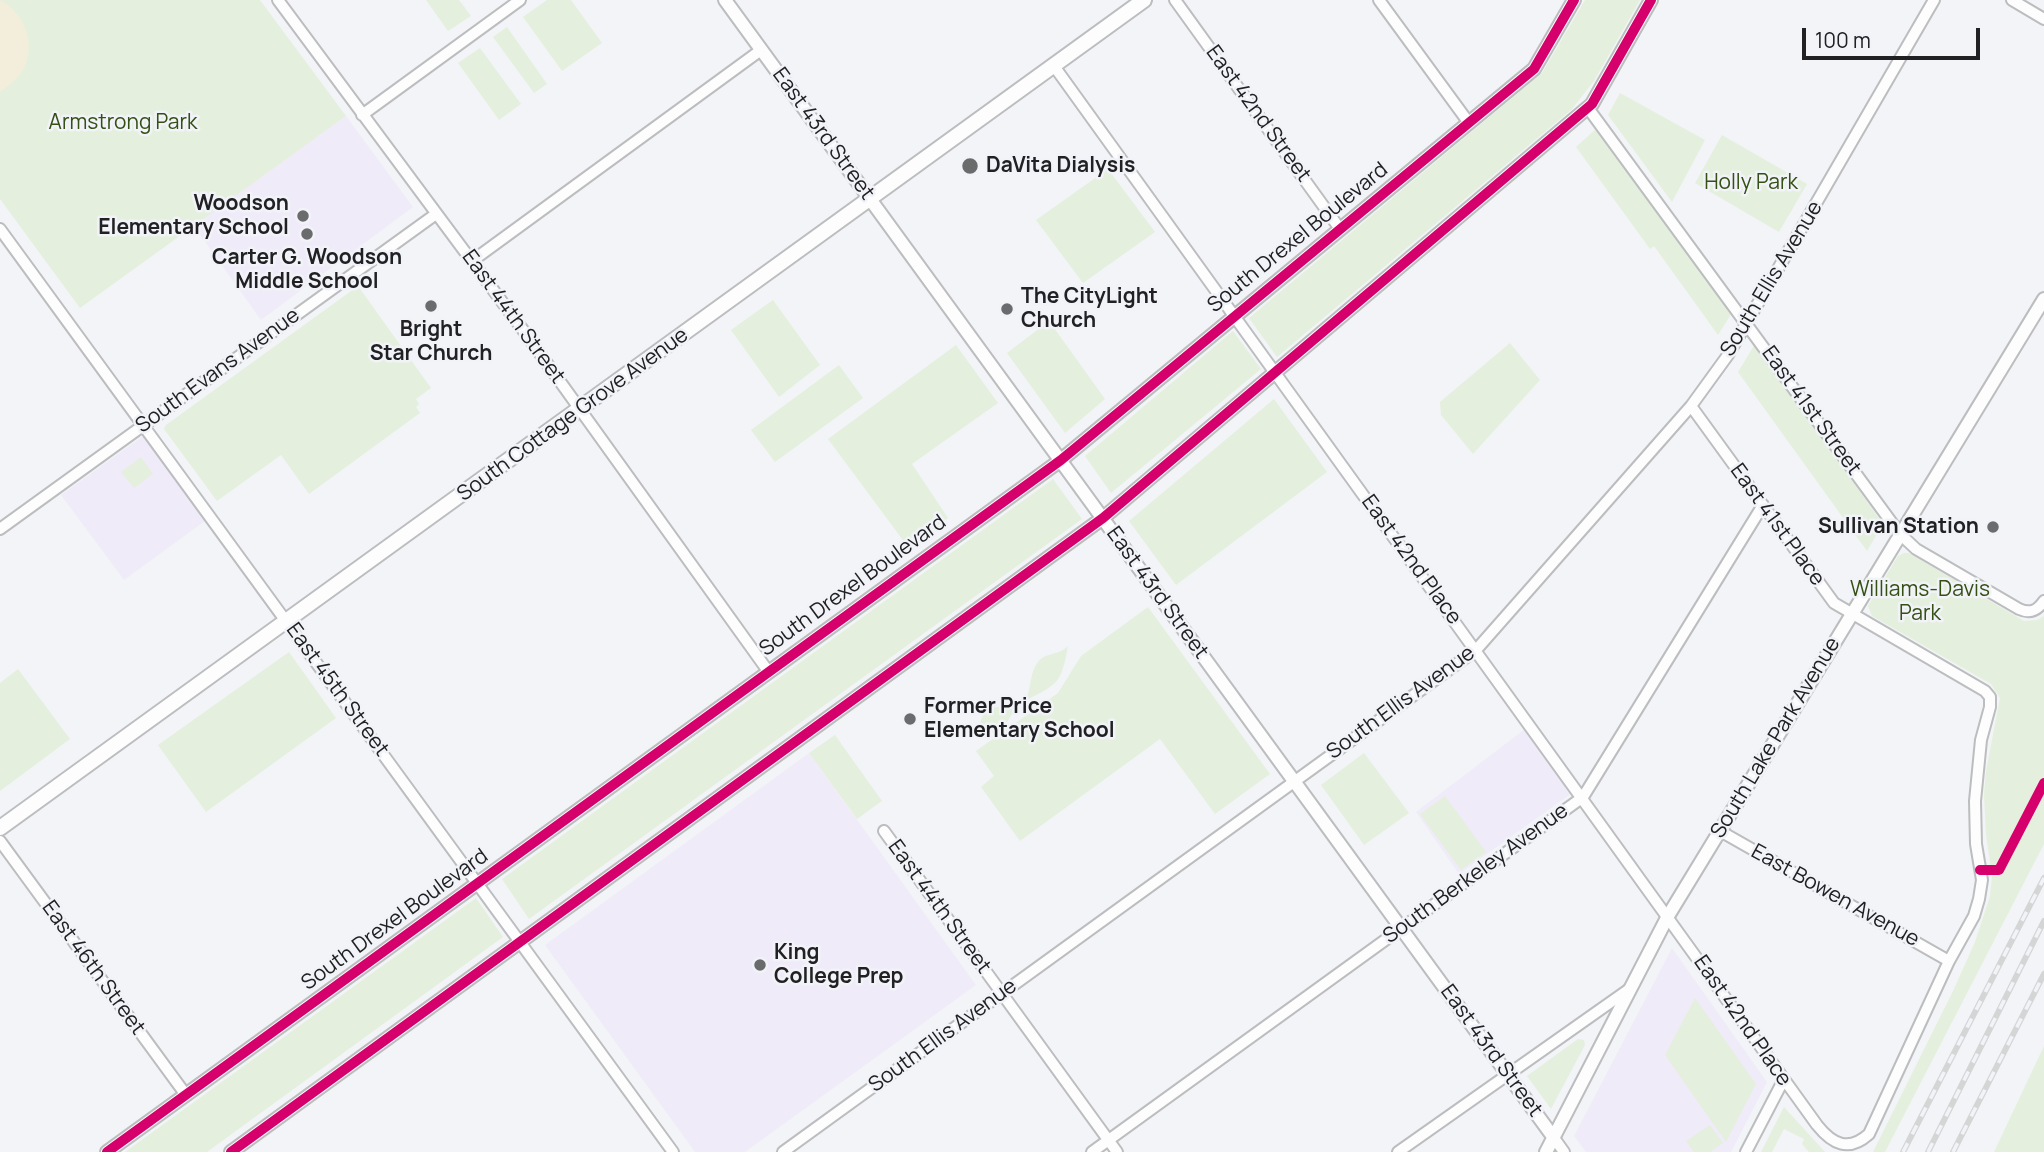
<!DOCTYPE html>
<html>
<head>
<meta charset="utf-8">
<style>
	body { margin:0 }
	#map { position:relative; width:2044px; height:1152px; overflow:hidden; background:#f2f4f7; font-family:Manrope,sans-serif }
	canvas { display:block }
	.scale { position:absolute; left:1802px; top:28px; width:178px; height:32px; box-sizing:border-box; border:4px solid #212123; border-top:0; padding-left:9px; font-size:21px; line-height:24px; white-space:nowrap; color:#212123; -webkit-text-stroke:5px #f1f3f8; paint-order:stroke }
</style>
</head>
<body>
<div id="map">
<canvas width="2044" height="1152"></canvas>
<div class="scale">100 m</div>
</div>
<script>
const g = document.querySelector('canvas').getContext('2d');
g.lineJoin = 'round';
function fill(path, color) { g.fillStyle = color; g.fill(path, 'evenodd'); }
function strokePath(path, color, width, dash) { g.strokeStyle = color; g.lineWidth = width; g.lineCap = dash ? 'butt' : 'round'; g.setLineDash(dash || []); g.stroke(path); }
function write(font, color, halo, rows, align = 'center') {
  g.font = font + ' Manrope,sans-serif'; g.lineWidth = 5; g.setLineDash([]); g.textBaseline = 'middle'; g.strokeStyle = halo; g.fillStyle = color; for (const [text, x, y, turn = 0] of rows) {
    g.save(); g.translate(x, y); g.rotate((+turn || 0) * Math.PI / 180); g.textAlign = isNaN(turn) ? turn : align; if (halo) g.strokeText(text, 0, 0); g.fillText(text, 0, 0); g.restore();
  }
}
fill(new Path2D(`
	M346 116 413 207 261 320 193 225Z
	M143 436 205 521 124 580 61 495Z
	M1525 729 1572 793 1459 874 1416 812Z
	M809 753 976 985 745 1152H695L545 945Z
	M1672 948 1767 1082 1731 1152H1586L1574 1136Z`), '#f0ebf8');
fill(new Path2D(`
	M0 0H260L346 116 80 308 0 199Z
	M426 0H459L471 16 448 31Z
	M547 0H571L602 43 562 71 523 17Z
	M1585 0H1640L1594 81 1572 109 1277 357 1249 318 1542 73Z
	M507 27 547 84 534 93 493 37Z
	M480 48 521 104 499 120 458 63Z
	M1620 93 1705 140 1672 202 1608 115Z
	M1597 128 1731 314 1718 335 1654 246 1650 249 1576 147Z
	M1722 135 1807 184 1779 232 1695 183Z
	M1108 169 1155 232 1083 283 1036 220Z
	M358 286 431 388 416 399 419 404 416 407 420 413 309 494 281 455 217 501 164 429 166 425Z
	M773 300 820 365 779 397 731 330Z
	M1049 321 1105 399 1065 433 1007 353Z
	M1233 331 1261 369 1111 493 1085 456Z
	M1510 343 1540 380 1473 454 1441 415 1440 402Z
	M1755 344 1883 524 1867 551 1738 372Z
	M956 345 998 403 912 464 948 518 908 547 828 439Z
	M839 365 863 398 775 462 751 430Z
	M1274 399 1327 472 1176 585 1129 521Z
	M141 457 153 474 134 488 121 472Z
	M1053 479 1082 519 529 919 502 879Z
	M1904 553H1909L2024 621 2037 620 2044 616V844L1885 1152H1873L1954 989 1975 942 1990 896 1992 876 1986 835 1984 794 1986 771 2000 698 1991 684 1872 616 1868 606 1898 556Z
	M1148 607 1270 774 1215 814 1160 739 1020 841 981 787 994 776 976 751 1058 693 1081 656Z
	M1068 646C1061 684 1059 683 1025 701 1032 689 1029 673 1038 662 1046 652 1060 655 1068 646Z
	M289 652 336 718 206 812 158 745Z
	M18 669 70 739 0 791V683Z
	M1020 705C1003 721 1009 734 978 735 983 701 990 709 1020 705Z
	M835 735 882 801 857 819 809 753Z
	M1364 753 1409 813 1364 845 1321 785Z
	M1445 796 1486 852 1461 870 1420 814Z
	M476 898 503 937 207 1152H125Z
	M1695 998 1756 1084 1726 1142 1665 1055Z
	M1578 1039 1584 1040 1585 1045 1551 1109 1527 1076Z
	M2044 1046V1152H1994Z
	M1784 1107 1825 1152H1809L1802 1144 1804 1139 1784 1129 1772 1152H1761Z
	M1710 1125 1723 1143 1710 1152H1694L1686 1141Z`), '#e4f0dd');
fill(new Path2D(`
	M0 0C24 12 36 43 24 68 18 79 10 85 0 92Z`), '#f3eedb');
const minor = new Path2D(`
	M278 0 523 330 768 671
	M1175 0 1340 229
	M1379 0 1469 123
	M2012 0 2044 19
	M1054 66 1817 1125C1833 1145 1849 1152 1869 1134L1949 961 1974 916 1979 899 1982 880 1976 844 1975 801 1981 740 1990 707V697L1985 691 1834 603 1691 406
	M1588 108 1900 534 1916 549 2019 609C2030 614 2037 611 2044 601
	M362 115 520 0
	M0 229 673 1152
	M472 261 761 50
	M0 529 436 214
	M884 831 1117 1152
	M1720 831 1949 961
	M0 841 186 1095
	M1554 1138 1564 1152
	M783 1152 1476 650 1691 406 1728 355 1934 0
	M1092 1152 1583 797 1763 505
	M1398 1152 1628 990
	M1746 1152 1784 1079`);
const tertiary = new Path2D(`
	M725 0 1554 1138
	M107 1152 1061 460 1534 69 1574 0
	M231 1152 1103 518 1592 104 1651 0
	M1546 1152 1668 916 2044 299`);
const secondary = new Path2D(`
	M0 828 1144 0`);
strokePath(minor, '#bcbdbf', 14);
strokePath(tertiary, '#bcbdbf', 16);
strokePath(secondary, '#bcbdbf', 18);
strokePath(minor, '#fdfdfe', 10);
strokePath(tertiary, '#fdfdfe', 12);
strokePath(secondary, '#fdfdfe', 14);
const rail = new Path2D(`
	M1903 1152 2044 878
	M1928 1152 2044 921
	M1953 1152 2044 974`);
strokePath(rail, '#d4d5d5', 6);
strokePath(rail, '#f1f3f8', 3.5, [10]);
strokePath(new Path2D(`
	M1980 870H1999L2044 783
	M107 1152 1061 460 1534 69 1574 0
	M231 1152 1103 518 1592 104 1651 0`), '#d6006c', 10);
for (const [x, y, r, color] of [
	[970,166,9,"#6a6b6d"],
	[303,216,7,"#6a6b6d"],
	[307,234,7,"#6a6b6d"],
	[431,306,7,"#6a6b6d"],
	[1007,309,7,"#6a6b6d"],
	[1993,527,7,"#6a6b6d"],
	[910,719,7,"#6a6b6d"],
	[760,965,7,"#6a6b6d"]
]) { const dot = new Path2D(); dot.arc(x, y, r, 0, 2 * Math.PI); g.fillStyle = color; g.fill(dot); strokePath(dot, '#f1f3f8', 2.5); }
write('21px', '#212123', '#f1f3f8', [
	["East 42nd Street",1258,114,54],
	["East 43rd Street",823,134,54],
	["South Drexel Boulevard",1298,238,-39],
	["South Ellis Avenue",1772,279,-59],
	["East 44th Street",513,317,54],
	["South Evans Avenue",218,371,-36],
	["East 41st Street",1811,411,54],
	["South Cottage Grove Avenue",573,415,-36],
	["East 41st Place",1777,525,54],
	["East 42nd Place",1411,560,54],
	["South Drexel Boulevard",853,586,-36],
	["East 43rd Street",1157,593,54],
	["East 45th Street",337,690,54],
	["South Ellis Avenue",1401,703,-36],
	["South Lake Park Avenue",1776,738,-59],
	["South Berkeley Avenue",1476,874,-36],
	["East Bowen Avenue",1835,896,29],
	["East 44th Street",939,907,54],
	["South Drexel Boulevard",395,920,-36],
	["East 46th Street",93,968,54],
	["East 42nd Place",1742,1021,55],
	["South Ellis Avenue",943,1036,-36],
	["East 43rd Street",1491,1051,54]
]);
write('21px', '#345013', '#f1f3f8', [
	["Armstrong Park",123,123],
	["Holly Park",1751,183],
	["Williams-Davis",1920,590],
	["Park",1920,614]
]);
write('bold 21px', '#212123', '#f1f3f8', [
	["DaVita Dialysis",986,166],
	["Woodson",289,204,"right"],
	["Elementary School",289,228,"right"],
	["Carter G. Woodson",307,258,"center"],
	["Middle School",307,282,"center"],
	["The CityLight",1021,297],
	["Church",1021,321],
	["Bright",431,330,"center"],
	["Star Church",431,354,"center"],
	["Sullivan Station",1979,527,"right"],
	["Former Price",924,707],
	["Elementary School",924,731],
	["King",774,953],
	["College Prep",774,977]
], 'left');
</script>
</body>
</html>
